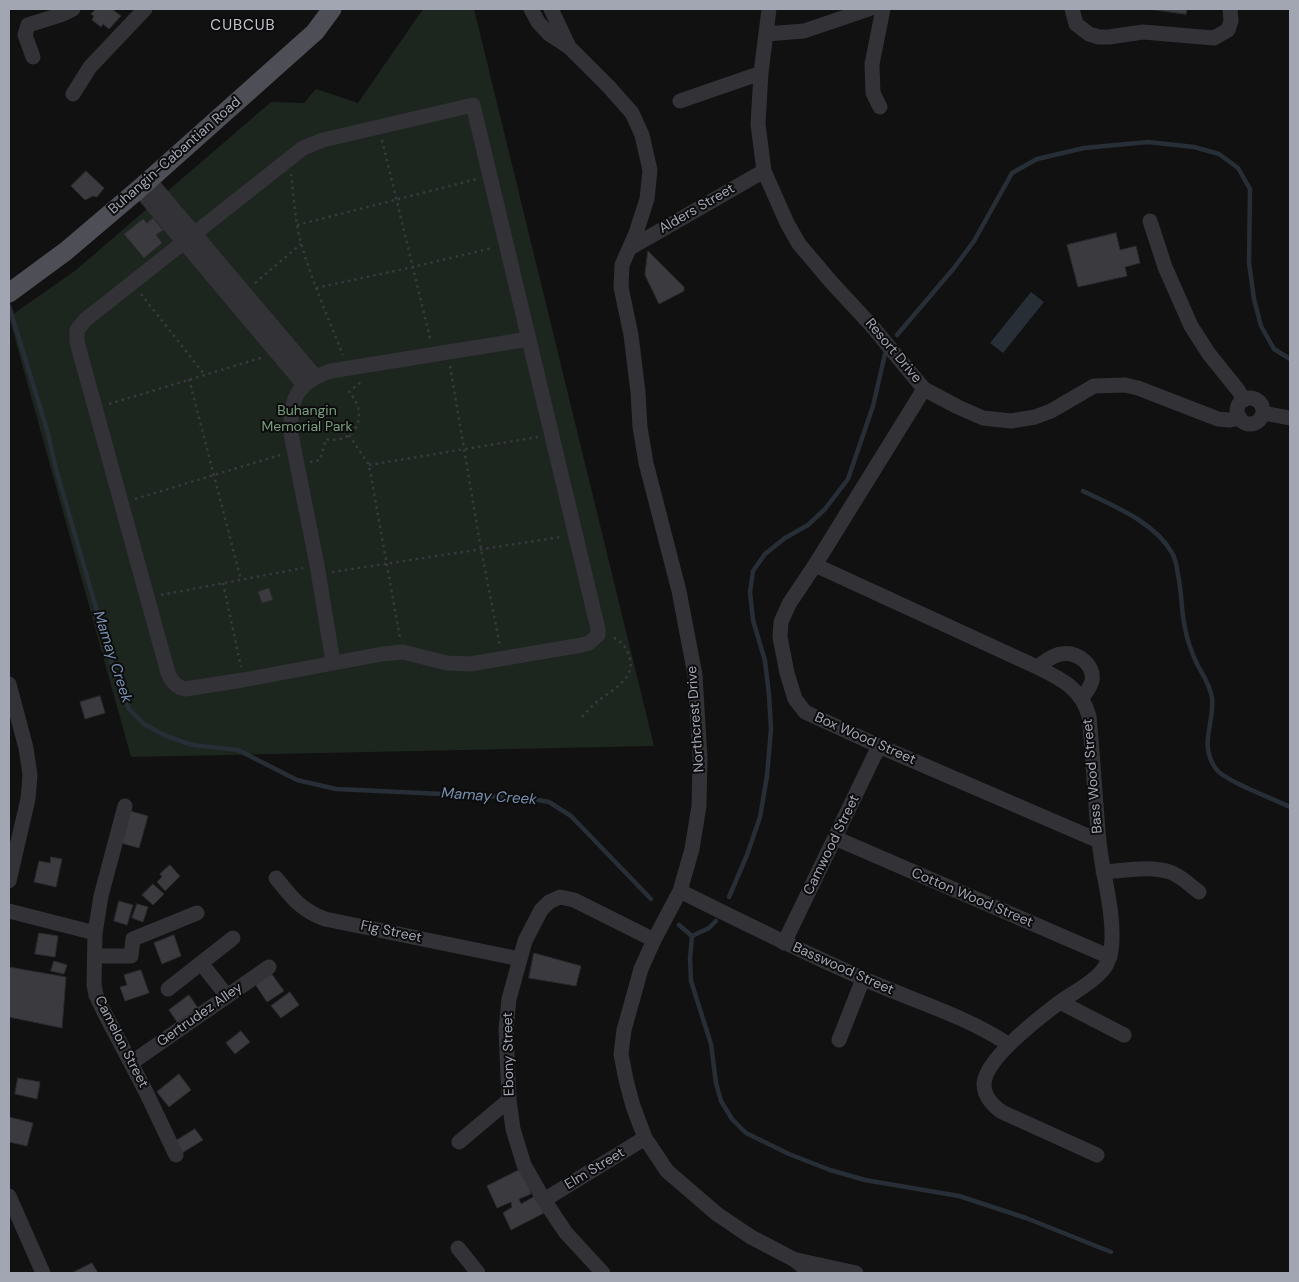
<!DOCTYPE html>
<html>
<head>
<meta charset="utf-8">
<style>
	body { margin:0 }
	#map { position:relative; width:1299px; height:1282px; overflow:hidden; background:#111112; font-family:"DM Sans",sans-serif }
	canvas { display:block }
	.frame { position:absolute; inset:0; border:10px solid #a2a6b3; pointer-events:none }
</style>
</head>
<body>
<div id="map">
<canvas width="1299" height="1282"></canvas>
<div class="frame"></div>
</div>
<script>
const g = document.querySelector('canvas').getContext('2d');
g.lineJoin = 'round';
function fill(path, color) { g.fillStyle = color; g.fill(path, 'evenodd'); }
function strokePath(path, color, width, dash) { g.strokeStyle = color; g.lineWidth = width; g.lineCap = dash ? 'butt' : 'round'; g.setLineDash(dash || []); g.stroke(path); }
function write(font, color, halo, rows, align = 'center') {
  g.font = font + ' "DM Sans",sans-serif'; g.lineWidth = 4; g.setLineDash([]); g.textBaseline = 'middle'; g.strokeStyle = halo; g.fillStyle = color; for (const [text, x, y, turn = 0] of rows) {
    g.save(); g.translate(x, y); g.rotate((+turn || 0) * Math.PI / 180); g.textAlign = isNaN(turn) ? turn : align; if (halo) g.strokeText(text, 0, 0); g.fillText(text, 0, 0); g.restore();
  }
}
fill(new Path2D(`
	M423 9H474L654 746 131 757 9 317 76 270 271 102 304 103 316 89 358 103Z`), '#1d251f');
fill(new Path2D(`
	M1031 292 1044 302 1003 353 990 343Z`), '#272e36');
strokePath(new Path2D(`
	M9 306 47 430 56 469 116 677 129 709 144 724 166 736 193 745 238 750 297 780 336 789 528 798 549 802 571 816 651 899
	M897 335 954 268 974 241 1012 173 1037 159 1084 148 1148 142 1194 147 1219 154 1238 168 1250 189 1249 263 1254 299 1261 326 1274 349 1290 359
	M1083 491C1113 506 1155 522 1172 553 1176 559 1177 568 1178 575 1182 592 1181 611 1185 628 1187 640 1192 653 1197 664 1203 675 1210 685 1212 698 1215 723 1198 744 1216 769 1225 781 1274 799 1290 807
	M729 897 747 855 760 817 767 776 771 729 769 695 765 661 753 620 750 592 753 571 765 554 785 538 808 525 825 509 848 479 873 406 885 354
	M679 925 692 936
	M692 936 690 959 691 981 711 1044 716 1083 721 1101 732 1119 746 1133 789 1154 830 1170 865 1180 959 1196 1026 1218 1111 1252
	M692 936 709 928 716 921`), '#272e36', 4.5);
const building = new Path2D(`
	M96 9H112L121 16 109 29 103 24 101 27 92 20 94 16 91 14Z
	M1148 9H1187L1186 14Z
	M86 171 104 188 97 197 93 196 85 200 71 186Z
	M153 218 163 230 156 235 162 243 144 258 124 234 143 219 147 223Z
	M1116 233 1120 250 1136 246 1140 263 1125 267 1127 276 1078 287 1067 245Z
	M648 251 684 287V291L659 304 645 275Z
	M269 588 273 600 262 603 258 592Z
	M100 696 105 713 85 719 80 702Z
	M130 811 148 816 139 848 121 843Z
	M51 857 62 859 56 887 34 882 39 861 50 863Z
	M170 865 180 876 165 891 157 882 162 877 160 874Z
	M153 884 164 894 153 905 142 895Z
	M119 901 133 905 127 925 114 921Z
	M137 904 148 907 143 922 132 918Z
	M39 933 58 936 55 957 35 954Z
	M174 935 181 956 162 964 154 943Z
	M534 953 581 966 576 986 529 978Z
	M54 961 67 965 64 974 51 971Z
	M9 967 66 977 62 1028 9 1017Z
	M141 970 149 993 125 1001 120 987 127 985 124 975Z
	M271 973 284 991 267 1002 255 984Z
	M290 992 299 1005 281 1018 271 1006Z
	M189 995 200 1011 179 1025 169 1010Z
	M241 1031 250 1042 235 1054 226 1043Z
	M179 1074 191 1090 169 1107 157 1092Z
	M18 1078 40 1082 37 1099 15 1094Z
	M9 1117 33 1123 27 1146 9 1142Z
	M195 1129 203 1140 182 1153 174 1142Z
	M523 1168 531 1194 519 1199 521 1204 535 1196 544 1213 511 1230 503 1213 512 1207 511 1202 497 1208 487 1186Z
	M92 1263 98 1273H72Z`);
fill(building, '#3b3b3f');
strokePath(building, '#2b2b2e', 1);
strokePath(new Path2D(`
	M382 140 431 342
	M291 174C294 197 295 221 301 243 312 281 328 318 343 355
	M297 225 477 179
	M255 283 301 244
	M316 288 413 267 492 248
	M141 294 204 374
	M450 366 481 549 500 646
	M189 379 241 580
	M109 404 264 357
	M349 435 369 465 400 638
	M310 462 320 460 326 439C356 445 370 414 349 392L362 381
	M369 465 538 437
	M135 499 280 455
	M332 572 561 537
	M223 583 241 667
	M161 595 303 568
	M582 717C587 711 593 705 599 700 614 689 639 676 628 653 625 645 619 640 612 637`), '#38393e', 2.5, [2.5, 4]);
strokePath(new Path2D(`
	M531 9 538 22 549 34 569 47 609 87 632 113 642 135 650 170 647 199 636 233 622 265 621 287 631 335 638 392 640 427 646 463 679 591 695 675 700 758 699 806 692 849 680 891 654 940 641 969 624 1030 621 1054 626 1080 633 1106 645 1138 667 1171 717 1214 751 1237 795 1260 810 1273
	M551 9 569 47
	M769 9 761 73 758 124 764 171 787 223 799 244 832 283 871 325 924 389 958 407 983 418 1011 421 1035 417 1051 411 1094 386 1125 385 1138 388 1218 419 1229 420 1240 418
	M1072 9 1076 24 1089 34 1099 37H1109L1143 32 1214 38 1228 30 1231 21 1230 9
	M766 34 804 31 869 9
	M33 57 25 35 28 25 63 14 73 9
	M73 94 90 67 145 9
	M680 101 761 73
	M473 105 598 629V635L589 643 582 645 470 664 447 663 403 652 382 654 243 680 185 689C176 687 172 682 168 673L77 342V330L85 320 303 148 323 140Z
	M880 107 873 93 872 64 883 9
	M149 180 315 376
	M139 189 304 385
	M1150 221 1165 267 1191 326 1209 354 1238 390 1244 400
	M630 248 764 171
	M924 389 815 565 789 604 781 622 780 637 787 673 795 699 805 712 879 746 1099 841
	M1237 411a13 13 0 1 1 26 0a13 13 0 1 1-26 0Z
	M1263 413 1290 418
	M815 565 1037 667C1061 679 1081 688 1089 716 1093 757 1095 799 1099 841 1102 873 1113 906 1112 938 1112 950 1110 962 1102 971 1091 984 1074 992 1060 1002 1040 1017 985 1059 984 1084 984 1096 993 1106 1002 1112L1097 1155
	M333 662 317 565 291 434C289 399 297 382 331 371L529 339
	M1037 667C1045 662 1052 655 1061 654 1076 651 1095 664 1092 681 1090 687 1086 693 1082 698
	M9 684 26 748 30 775 28 799 9 881
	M125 806 101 896 95 933 94 985 96 995 104 1012 146 1092 176 1155
	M835 838 1110 957
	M1103 872C1124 871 1149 865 1170 872 1181 876 1190 885 1199 892
	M276 878C292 898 301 910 325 919L520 959
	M680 891C740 921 800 951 862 978 911 1000 964 1015 1008 1044
	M9 911 95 933
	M784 943 879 746
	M95 956H131L133 939 197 913
	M201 963 227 996
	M168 989 233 938
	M1060 1002 1124 1035
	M839 1040 863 979
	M131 1063 269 967
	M459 1142 509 1100
	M9 1196 43 1273
	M544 1200 645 1138
	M458 1248 478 1273
	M797 1260 856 1273
	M603 1273 566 1233 544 1200 524 1165 513 1129 509 1100 506 1030 509 999 525 941 541 910 549 902 560 897 574 900 654 940`), '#323237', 15);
strokePath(new Path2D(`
	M9 293 66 251 139 189 315 32 332 9`), '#4e4f56', 19);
write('14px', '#a2a6b3', '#0c0c0d', [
	["Buhangin-Cabantian Road",175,156,-41],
	["Alders Street",697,209,-30],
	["Resort Drive",893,351,50],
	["Northcrest Drive",696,719,-94],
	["Box Wood Street",865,739,24],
	["Bass Wood Street",1093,776,-95],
	["Camwood Street",832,845,-64],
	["Cotton Wood Street",972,898,23],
	["Fig Street",391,932,12],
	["Basswood Street",843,969,24],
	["Gertrudez Alley",200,1015,-35],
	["Camelon Street",121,1042,63],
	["Ebony Street",509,1054,-91],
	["Elm Street",595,1169,-31]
]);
write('14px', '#799f7f', '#0c0c0d', [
	["Buhangin",307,411],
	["Memorial Park",307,427]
]);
g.letterSpacing = '1px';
write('15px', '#c3c5cf', '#0c0c0d', [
	["CUBCUB",243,26]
]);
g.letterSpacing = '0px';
write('italic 15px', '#7890af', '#0c0c0d', [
	["Mamay Creek",112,657,72],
	["Mamay Creek",489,797,4]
]);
</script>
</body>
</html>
